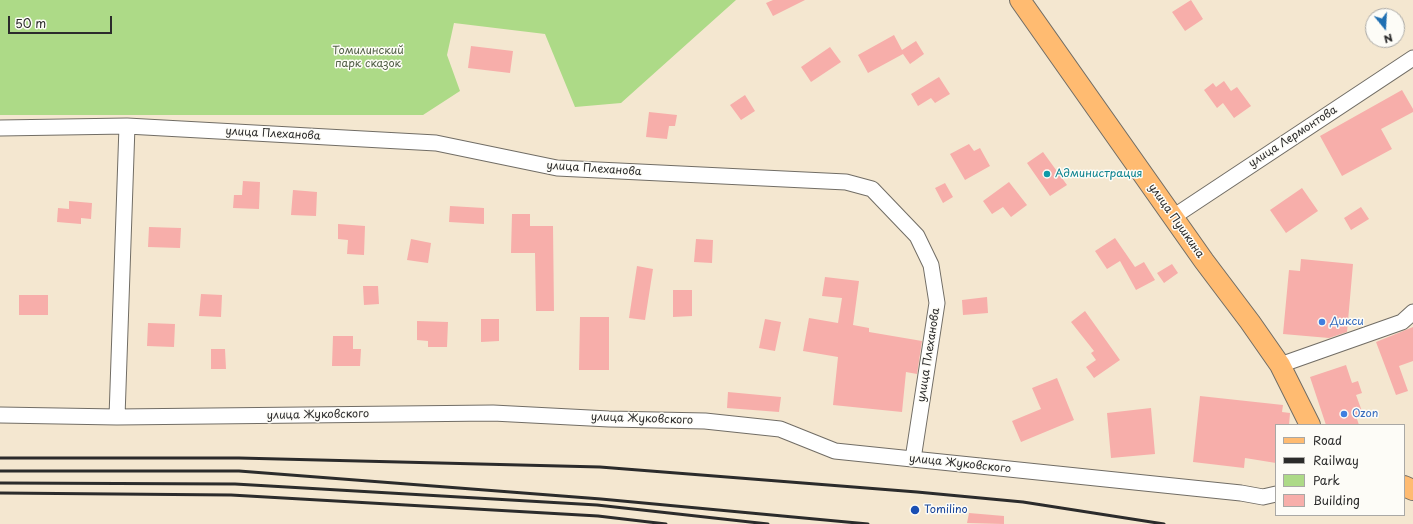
<!DOCTYPE html>
<html>
<head>
<meta charset="utf-8">
<style>
	body { margin:0 }
	#map { position:relative; width:1413px; height:524px; overflow:hidden; background:#f4e7d0; font-family:"Playpen Sans",sans-serif }
	canvas { display:block }
	.legend { position:absolute; left:1275px; top:424px; width:130px; height:92px; box-sizing:border-box; background:#fdfcf7; border:1px solid #a9a8a5; margin:0; padding:5px 7px; list-style:none; font-size:12px; color:#2b2b2b }
	.legend li { display:flex; align-items:center; gap:8px; height:20px }
	.legend b { width:20px; border:1px solid #a9a8a5 }
	.north { position:absolute; left:1365px; top:8px; width:40px; height:40px; box-sizing:border-box; background:#fdfcf7; border:1px solid #a9a8a5; border-radius:50%; rotate:162deg; font-size:11px; font-weight:700; line-height:16px; text-align:center; color:#2b2b2b }
	.north::after { content:''; display:block; margin:auto; width:14px; height:18px; background:#1f6fb2; clip-path:polygon(50% 0,100% 100%,50% 72%,0 100%) }
	.scale { position:absolute; left:8px; top:16px; width:104px; height:18px; box-sizing:border-box; border:2px solid #2b2b2b; border-top:0; padding-left:5px; font-size:12px; line-height:14px; white-space:nowrap; color:#2b2b2b; -webkit-text-stroke:3px #fdfcf7; paint-order:stroke }
</style>
</head>
<body>
<div id="map">
<canvas width="1413" height="524"></canvas>
<ul class="legend">
<li><b style="height:5px;background:#ffbb71"></b>Road</li>
<li><b style="height:5px;background:#2b2b2b"></b>Railway</li>
<li><b style="height:11px;background:#adda87"></b>Park</li>
<li><b style="height:11px;background:#f7aeaa"></b>Building</li>
</ul>
<div class="north">N</div>
<div class="scale">50 m</div>
</div>
<script>
const g = document.querySelector('canvas').getContext('2d');
g.lineJoin = 'round';
function fill(path, color) { g.fillStyle = color; g.fill(path, 'evenodd'); }
function strokePath(path, color, width, dash) { g.strokeStyle = color; g.lineWidth = width; g.lineCap = dash ? 'butt' : 'round'; g.setLineDash(dash || []); g.stroke(path); }
function write(font, color, halo, rows, align = 'center') {
  g.font = font + ' "Playpen Sans",sans-serif'; g.lineWidth = 3; g.setLineDash([]); g.textBaseline = 'middle'; g.strokeStyle = halo; g.fillStyle = color; for (const [text, x, y, turn = 0] of rows) {
    g.save(); g.translate(x, y); g.rotate((+turn || 0) * Math.PI / 180); g.textAlign = isNaN(turn) ? turn : align; if (halo) g.strokeText(text, 0, 0); g.fillText(text, 0, 0); g.restore();
  }
}
fill(new Path2D(`
	M0 0H736L621 103 575 107 545 34 454 23 447 55 460 91 423 115H0Z`), '#adda87');
fill(new Path2D(`
	M773 0H805L773 16 766 3Z
	M1191 0 1203 19 1185 31 1172 12Z
	M894 35 902 50 916 41 924 54 910 64 903 54 868 73 858 55Z
	M471 46 513 51 510 73 468 68Z
	M830 47 841 62 811 82 801 67Z
	M939 77 950 94 935 103 931 98 918 106 911 94Z
	M1224 81 1231 91 1237 87 1251 106 1234 118 1223 103 1217 108 1204 90 1213 83 1216 87Z
	M1402 90 1413 109V112L1381 129 1392 149 1342 176 1320 136Z
	M745 95 755 111 741 120 730 105Z
	M649 112 677 115 675 126H669L667 139 646 137Z
	M969 144 974 151 980 148 990 166 965 180 950 154Z
	M1043 152 1067 185 1050 196 1027 163Z
	M243 181 260 182 259 209 233 208 234 195H242Z
	M1009 182 1027 205 1011 217 1003 207 992 214 983 201Z
	M945 183 953 197 943 203 935 188Z
	M1302 188 1318 211 1286 233 1270 210Z
	M293 190 317 192 316 216 291 215Z
	M69 201 92 203 91 219 81 218V224L57 222 58 208 69 209Z
	M450 206 484 208V224L449 222Z
	M1361 207 1369 219 1351 230 1344 218Z
	M512 214H530V226H553L554 311H536L535 253H511Z
	M338 224 365 226 364 255 347 254 348 240 338 239Z
	M149 227 181 228 180 248 148 247Z
	M1115 238 1135 267 1144 262 1155 280 1136 290 1120 261 1107 269 1095 251Z
	M411 239 431 243 428 263 407 260Z
	M696 239 713 240 712 263 694 262Z
	M1301 259 1353 264 1347 332 1329 338 1283 334 1289 270 1300 271Z
	M1172 264 1178 273 1164 283 1157 273Z
	M637 266 653 269 645 320 629 318Z
	M825 277 859 281 853 325 869 328V332L922 341 917 374 906 372 902 412 833 405 838 357 803 351 809 318 838 323 842 298 822 296Z
	M363 286H378L379 304 364 305Z
	M673 290H692V316L673 317Z
	M201 294 222 295 221 317 199 316Z
	M19 295H48V315H19Z
	M987 297 988 313 963 315 962 300Z
	M1085 311 1120 360 1094 378 1086 367 1096 360 1091 353 1094 351 1071 322Z
	M580 317H609V370H579Z
	M481 319H499V341L481 342Z
	M765 319 781 322 775 351 759 348Z
	M417 321 448 322 447 347H428V341L417 340Z
	M148 323 175 324 174 347 147 346Z
	M1413 327V361L1399 366 1408 391 1396 395 1376 342Z
	M333 336H353V349H361L360 366H332Z
	M211 349H225L226 369H211Z
	M1346 365 1352 383 1358 381 1362 393 1356 395 1363 414 1356 416 1359 425H1326L1310 377Z
	M1057 378 1074 420 1021 442 1012 421 1041 409 1032 388Z
	M728 392 781 397 779 412 727 408Z
	M1200 396 1283 405 1282 412 1290 413 1289 425H1276V463L1245 458 1244 468 1193 462Z
	M1151 408 1155 454 1111 458 1107 413Z
	M969 513 1004 516V524L967 523Z`), '#f7aeaa');
const minor = new Path2D(`
	M0 128 127 126 436 143 557 168 846 182 872 189 917 236 931 265 937 303 913 459
	M1173 217 1413 58
	M1280 365 1402 322 1413 312
	M0 415 117 417 493 413 609 419 705 421 780 429 835 451 1241 493 1263 497 1276 494
	M117 417 127 126`);
const major = new Path2D(`
	M1020 0 1204 261 1250 322 1280 365 1310 425
	M1404 486 1413 490`);
strokePath(minor, '#716d65', 17);
strokePath(major, '#716d65', 22);
strokePath(minor, '#fff', 15);
strokePath(major, '#ffbb71', 20);
strokePath(new Path2D(`
	M0 458H239L600 467 917 492 1023 502 1164 524
	M0 471H239L601 499 868 524
	M0 483 235 484 597 505 768 524
	M0 493 231 495 598 516 666 524`), '#2b2b2b', 3);
for (const [x, y, r, color] of [
	[1047,174,4,"#0f9aa8"],
	[1322,322,4,"#3f7fe0"],
	[1344,414,4,"#3f7fe0"],
	[915,510,5,"#1a4fb4"]
]) { const dot = new Path2D(); dot.arc(x, y, r, 0, 2 * Math.PI); g.fillStyle = color; g.fill(dot); strokePath(dot, '#fdfcf7', 1.5); }
write('11px', '#526047', '#fdfcf7', [
	["Томилинский",368,51],
	["парк сказок",368,64]
]);
write('11px', '#2b2b2b', '#fdfcf7', [
	["улица Плеханова",273,134,3],
	["улица Лермонтова",1293,137,-33],
	["улица Плеханова",594,169,4],
	["улица Пушкина",1176,221,55],
	["улица Плеханова",929,355,-81],
	["улица Жуковского",318,415,-1],
	["улица Жуковского",642,419,2],
	["улица Жуковского",960,464,6]
]);
write('11px', '#0d838f', '#fdfcf7', [
	["Администрация",1055,174]
], 'left');
write('11px', '#366cbe', '#fdfcf7', [
	["Дикси",1330,322],
	["Ozon",1352,414]
], 'left');
write('11px', '#164399', '#fdfcf7', [
	["Tomilino",924,510]
], 'left');
</script>
</body>
</html>
